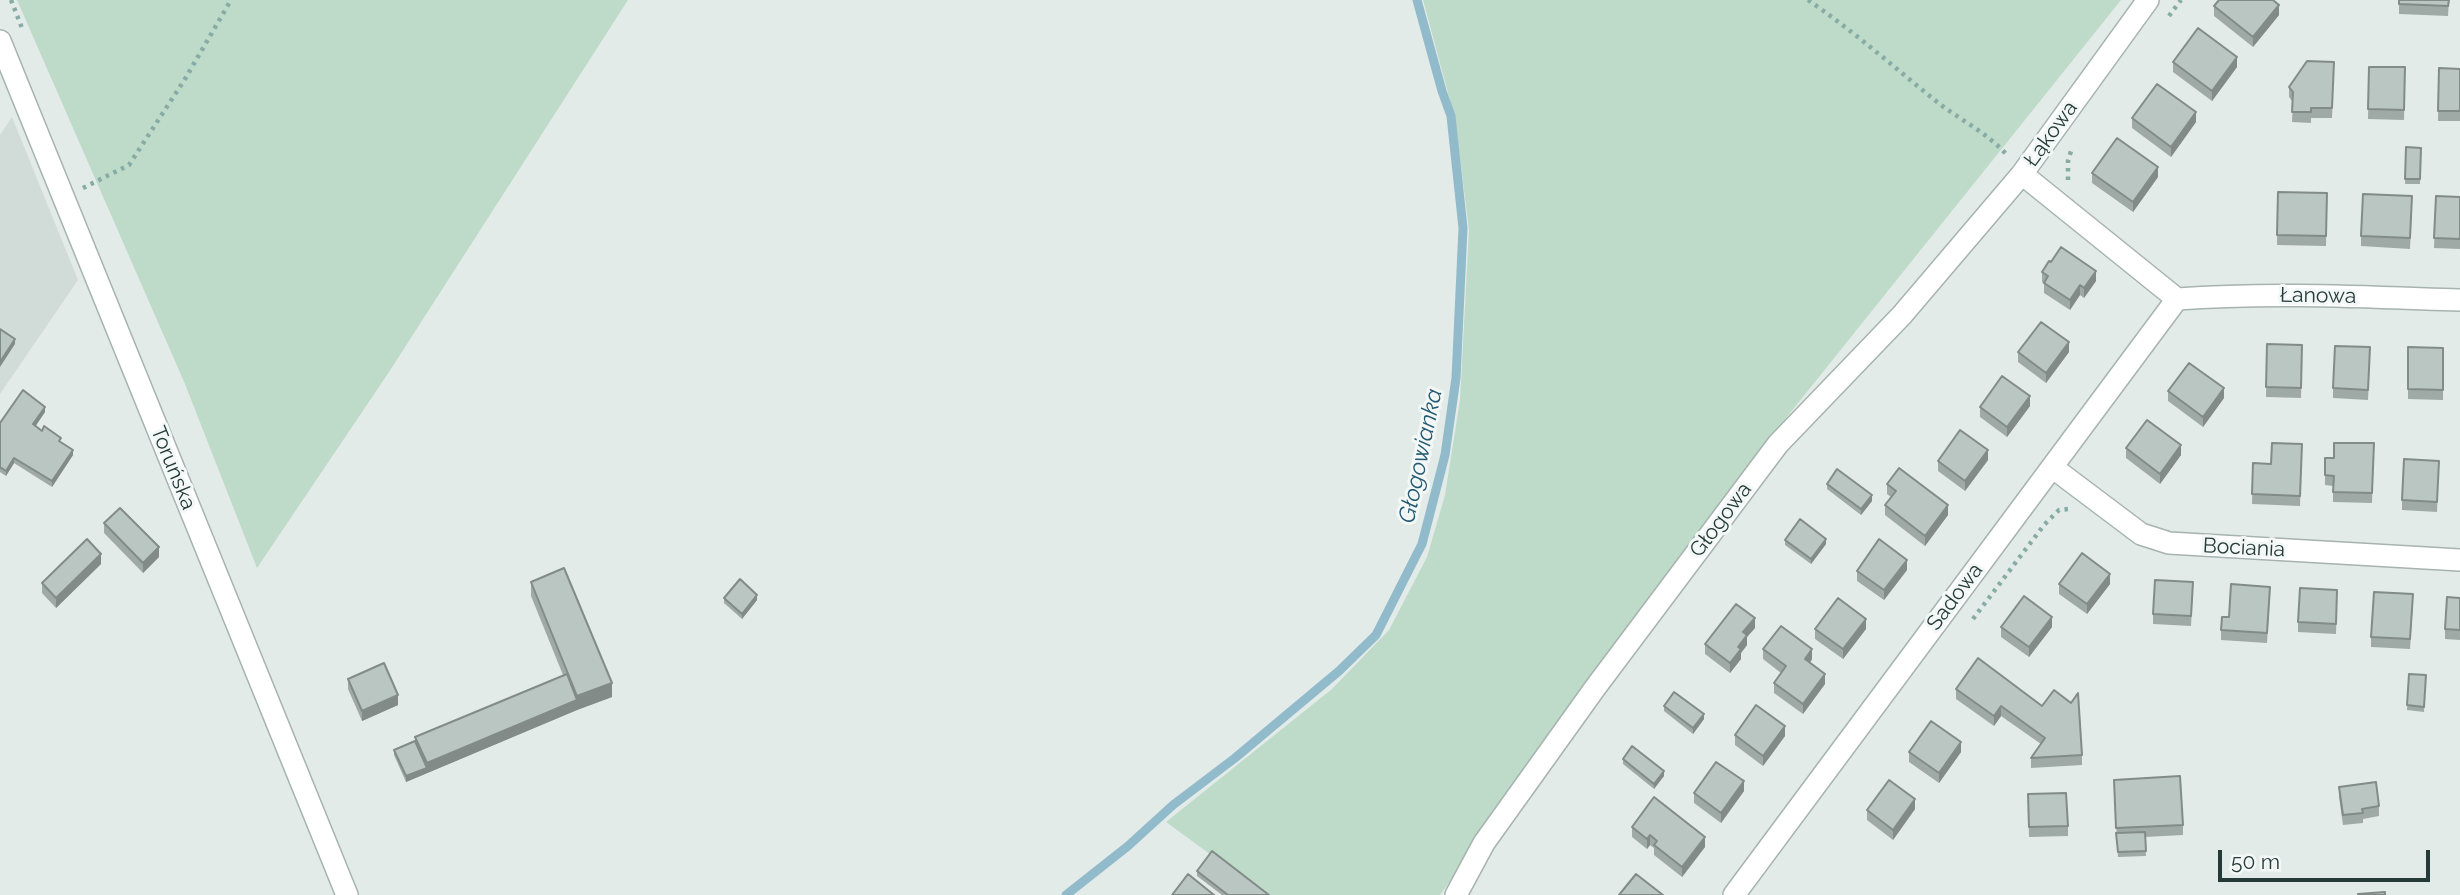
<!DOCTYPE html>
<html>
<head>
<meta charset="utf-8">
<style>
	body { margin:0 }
	#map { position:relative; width:2460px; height:895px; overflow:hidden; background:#e3ebe9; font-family:Raleway,sans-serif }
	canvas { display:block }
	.scale { position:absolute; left:2218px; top:850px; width:212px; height:32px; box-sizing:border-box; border:4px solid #253b38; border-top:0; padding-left:9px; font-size:21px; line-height:24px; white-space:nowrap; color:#253b38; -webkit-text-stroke:5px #f3f8f6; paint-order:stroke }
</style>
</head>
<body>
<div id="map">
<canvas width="2460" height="895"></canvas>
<div class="scale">50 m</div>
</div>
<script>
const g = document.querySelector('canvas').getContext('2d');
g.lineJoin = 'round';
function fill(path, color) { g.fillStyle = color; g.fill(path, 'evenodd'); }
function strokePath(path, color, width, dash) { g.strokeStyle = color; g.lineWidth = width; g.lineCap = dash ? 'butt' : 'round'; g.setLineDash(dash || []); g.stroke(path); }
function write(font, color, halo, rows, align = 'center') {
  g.font = font + ' Raleway,sans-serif'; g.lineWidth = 6; g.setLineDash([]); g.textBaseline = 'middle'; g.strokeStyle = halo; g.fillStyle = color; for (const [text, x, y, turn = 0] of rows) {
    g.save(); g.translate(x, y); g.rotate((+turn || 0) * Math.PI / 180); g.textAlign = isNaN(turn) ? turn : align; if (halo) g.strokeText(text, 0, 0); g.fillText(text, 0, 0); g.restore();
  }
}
fill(new Path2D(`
	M12 117 78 280 0 394V135Z`), '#d1dbd8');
fill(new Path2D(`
	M17 0H628L389 372 257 568 185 384Z
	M1423 0H2121L1758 453 1440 895H1266L1166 822 1332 689 1389 630 1427 557 1445 495 1460 400 1469 230 1455 119Z`), '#bedac9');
strokePath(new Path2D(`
	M1066 895 1128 846 1173 805 1235 758 1339 671 1376 635 1422 544 1445 455 1456 378 1463 228 1451 116 1442 91 1417 0`), '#91bacb', 9);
const minor = new Path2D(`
	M2148 0 2022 174 2177 299
	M2177 299C2271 292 2366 297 2460 300
	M2052 467 2141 534 2169 543 2460 560
	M1456 895 1484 843 1595 688 1778 444 1902 315 2022 174
	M1734 895 2177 299`);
const tertiary = new Path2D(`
	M0 41 347 895`);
strokePath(minor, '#a6b3b0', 24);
strokePath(tertiary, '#a6b3b0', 24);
strokePath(new Path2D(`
	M11 0 22 28
	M1808 0C1855 32 1897 70 1941 105 1963 121 1988 134 2006 154
	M2169 16 2181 0
	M2068 180V161L2071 151
	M83 188 129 165 185 79 231 0
	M1973 619 2044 525 2059 510 2068 509`), '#87aca5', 4.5, [3.5, 5]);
strokePath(minor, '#fff', 21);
strokePath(tertiary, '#fff', 21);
fill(new Path2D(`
	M2399 0H2449L2448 16 2399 14Z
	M2214 6 2279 15 2253 47 2214 16Z
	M2173 62 2237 67 2212 101 2173 72Z
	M2334 62 2332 118H2311V123L2292 122 2293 102 2289 97V87Z
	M2369 67H2405L2404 120 2368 119Z
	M2439 68 2460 69V121H2438Z
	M2132 118 2196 122 2171 157 2132 128Z
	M2406 147 2421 148 2420 184H2405Z
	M2092 173 2158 177 2133 212 2092 183Z
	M2278 192 2327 193 2326 246 2277 245Z
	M2436 196 2460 197V249L2434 248Z
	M2412 206 2410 249 2361 246V236Z
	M2042 272 2096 281 2084 298 2080 295 2070 310 2044 293V284L2042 282Z
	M2267 344 2302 345 2301 398 2266 397Z
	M2408 347 2443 348V400L2408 399Z
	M2018 352H2069L2046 383 2018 362Z
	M2370 357 2368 400 2333 398V388Z
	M2168 391 2224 398 2203 427 2168 401Z
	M2030 406 2007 437 1980 417V407Z
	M45 412 35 426 61 443 73 455 52 487 14 463 6 476 0 472V423Z
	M2374 443 2372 503 2333 502V486L2325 485V458H2334Z
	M2302 444 2300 506 2252 504 2253 463 2271 464Z
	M2126 448 2181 455 2160 484 2126 458Z
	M1988 460 1965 491 1938 471V461Z
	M2439 461 2437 512 2402 510V500Z
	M1827 484 1872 501 1861 515 1827 489Z
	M1887 484 1948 515 1925 546 1885 515V505L1891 497 1887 494Z
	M104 523 159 557 143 573 104 533Z
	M1785 540 1826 544 1811 564 1785 545Z
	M101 564 56 608 42 593V583Z
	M1907 570 1884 600 1857 581V571Z
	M531 582 612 697 577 710 406 782 394 755V750L415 741V737L563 675 531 596Z
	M2059 584H2110L2087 614 2059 594Z
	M2193 592 2191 626 2153 624V614Z
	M2270 597 2267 643 2221 640V630L2229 617Z
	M724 598 757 600 742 619 724 603Z
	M2460 598V640L2445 639V629Z
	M2337 600 2336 634 2298 632V622Z
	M2413 604 2410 649 2371 647V637Z
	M2001 627H2052L2029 657 2001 637Z
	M1755 628 1747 637V645L1741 653V659L1730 673 1705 654V644Z
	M1815 629H1866L1843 659 1815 639Z
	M1763 649 1812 659 1810 663 1825 684 1803 714 1774 693V683L1781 673 1763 659Z
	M2409 674 2426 675 2424 712 2407 710Z
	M348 679 398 705 362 721 348 689Z
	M1956 689 2042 706 2071 703 2082 755V765L2031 768V758L2041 744 2001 716 1994 726 1956 699Z
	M1664 706 1704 719 1693 734 1664 711Z
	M1735 735 1785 736 1763 766 1735 745Z
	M1909 752H1961L1939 783 1909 762Z
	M1623 759 1664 776 1654 789 1623 764Z
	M2339 787 2379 806V816L2363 819V823L2343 825 2339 797Z
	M2114 790 2183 825V835L2145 837 2146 856 2118 857Z
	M1744 791 1721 823 1694 803V793Z
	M2028 794 2068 826V836L2029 837Z
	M1915 809 1893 840 1867 820V810Z
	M1632 827 1705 847 1682 877 1654 855V848L1650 845 1647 849 1632 837Z
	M1197 871 1269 895H1222L1197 876Z`), '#9faaa7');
fill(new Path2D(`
	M2279 5V15L2253 47V37Z
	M2237 57V67L2212 101V91Z
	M2196 112V122L2171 157V147Z
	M2158 167V177L2133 212V202Z
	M2096 271V281L2084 298V288Z
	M2080 285V295L2070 310V300Z
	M15 339V344L0 367V362Z
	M2069 342V352L2046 383V373Z
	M2224 388V398L2203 427V417Z
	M2030 396V406L2007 437V427Z
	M45 407V412L33 430V424Z
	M2181 445V455L2160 484V474Z
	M73 450V455L52 487V481Z
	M1988 450V460L1965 491V481Z
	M14 458V463L6 476V471Z
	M1872 495V501L1861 515V509Z
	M1948 505V515L1925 546V536Z
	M1826 539V544L1811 564V559Z
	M159 547V557L143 573V563Z
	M101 554V564L56 608V598Z
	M1907 560V570L1884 600V590Z
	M2110 574V584L2087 614V604Z
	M757 595V600L742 619V614Z
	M2052 617V627L2029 657V647Z
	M1755 618V628L1747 637V645L1741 653V659L1730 673V663L1743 632Z
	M1866 619V629L1843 659V649Z
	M1812 649V659L1805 669V659Z
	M1825 674V684L1803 714V704Z
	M612 683V697L577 710 406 782V776L427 768V763L577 700V696Z
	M398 695V705L362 721V711Z
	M2001 706V716L1994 726V716Z
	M1704 714V719L1693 734V728Z
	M1785 726V736L1763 766V756Z
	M1961 742V752L1939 783V773Z
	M1664 771V776L1654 789V784Z
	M1744 781V791L1721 823V813Z
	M1915 799V809L1893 840V830Z
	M1650 835V845L1647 849V839Z
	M1705 837V847L1682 877V867Z`), '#828b88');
const building = new Path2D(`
	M2219 0H2273L2279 5 2253 37 2214 6Z
	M2399 0H2449L2448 6 2399 4Z
	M2198 28 2237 57 2212 91 2173 62Z
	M2307 61 2334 62 2332 108H2311V112H2292L2293 92 2289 87Z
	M2369 67H2405L2404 110 2368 109Z
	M2439 68 2460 69V111H2438Z
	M2157 84 2196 112 2171 147 2132 118Z
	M2117 138 2158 167 2133 202 2092 173Z
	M2406 147 2421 148 2420 179H2405Z
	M2278 192 2327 193 2326 236 2277 235Z
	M2363 194 2412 196 2410 238 2361 236Z
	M2436 196 2460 197V239L2434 238Z
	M2061 247 2096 271 2084 288 2080 285 2070 300 2044 283 2048 276 2042 272 2049 261 2051 262Z
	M2041 322 2069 342 2046 373 2018 352Z
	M0 329 15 339 0 362Z
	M2267 344 2302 345 2301 388 2266 387Z
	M2335 346 2370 347 2368 390 2333 388Z
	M2408 347 2443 348V390L2408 389Z
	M2189 363 2224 388 2203 417 2168 391Z
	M2002 376 2030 396 2007 427 1980 407Z
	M23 390 45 407 33 424 42 431 44 426 61 438 59 441 73 450 52 481 14 458 6 471 0 467V423Z
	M2147 420 2181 445 2160 474 2126 448Z
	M1960 430 1988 450 1965 481 1938 461Z
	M2272 443 2302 444 2300 496 2252 494 2253 463 2271 464Z
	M2334 443H2374L2372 493 2333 492 2334 476 2325 475V458H2334Z
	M2404 459 2439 461 2437 502 2402 500Z
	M1899 468 1948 505 1925 536 1885 505 1896 491 1887 484Z
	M1837 469 1872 495 1861 509 1827 484Z
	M120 508 159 547 143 563 104 523Z
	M1800 519 1826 539 1811 559 1785 540Z
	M87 539 101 554 56 598 42 583Z
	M1879 539 1907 560 1884 590 1857 571Z
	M2082 553 2110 574 2087 604 2059 584Z
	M564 568 612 683 577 696 531 582Z
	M740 579 757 595 742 614 724 598Z
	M2155 580 2193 582 2191 616 2153 614Z
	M2231 584 2270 587 2267 633 2221 630 2222 617H2229Z
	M2300 588 2337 590 2336 624 2298 622Z
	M2374 592 2413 594 2410 639 2371 637Z
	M2024 596 2052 617 2029 647 2001 627Z
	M2447 597 2460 598V630L2445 629Z
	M1838 598 1866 619 1843 649 1815 629Z
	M1736 604 1755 618 1743 632 1747 635 1738 647 1741 649 1730 663 1705 644Z
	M1781 626 1812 649 1805 659 1825 674 1803 704 1774 683 1786 666 1763 649Z
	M1978 658 2042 706 2054 690 2071 703 2078 693 2082 755 2031 758 2045 738 2001 706 1994 716 1956 689Z
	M384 663 398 695 362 711 348 679Z
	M567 674 577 700 427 763 415 737Z
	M2409 674 2426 675 2424 707 2407 705Z
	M1674 692 1704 714 1693 728 1664 706Z
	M1756 705 1785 726 1763 756 1735 735Z
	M1931 721 1961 742 1939 773 1909 752Z
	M415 741 427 768 406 776 394 750Z
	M1632 746 1664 771 1654 784 1623 759Z
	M1716 762 1744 781 1721 813 1694 793Z
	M2180 776 2183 825 2116 828 2114 780Z
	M1889 780 1915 799 1893 830 1867 810Z
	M2376 782 2379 806 2362 809 2363 813 2343 815 2339 787Z
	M2066 793 2068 826 2029 827 2028 794Z
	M1654 797 1705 837 1682 867 1654 845 1657 841 1650 835 1647 839 1632 827Z
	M2145 832 2146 851 2118 852 2116 833Z
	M1212 851 1269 895H1228L1197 871Z
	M1188 874 1214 895H1172Z
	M1636 874 1663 895H1619Z
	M2385 892V895H2358V894Z`);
fill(building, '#b9c6c2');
strokePath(building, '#828b88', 2);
write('21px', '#253b38', '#f3f8f6', [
	["Łąkowa",2051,134,-54],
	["Łanowa",2318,296,1],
	["Toruńska",173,468,68],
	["Głogowa",1721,520,-53],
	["Bociania",2244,548,3],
	["Sadowa",1955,597,-53]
]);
write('italic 23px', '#245a71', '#f3f8f6', [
	["Głogowianka",1421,456,-78]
]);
</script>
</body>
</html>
